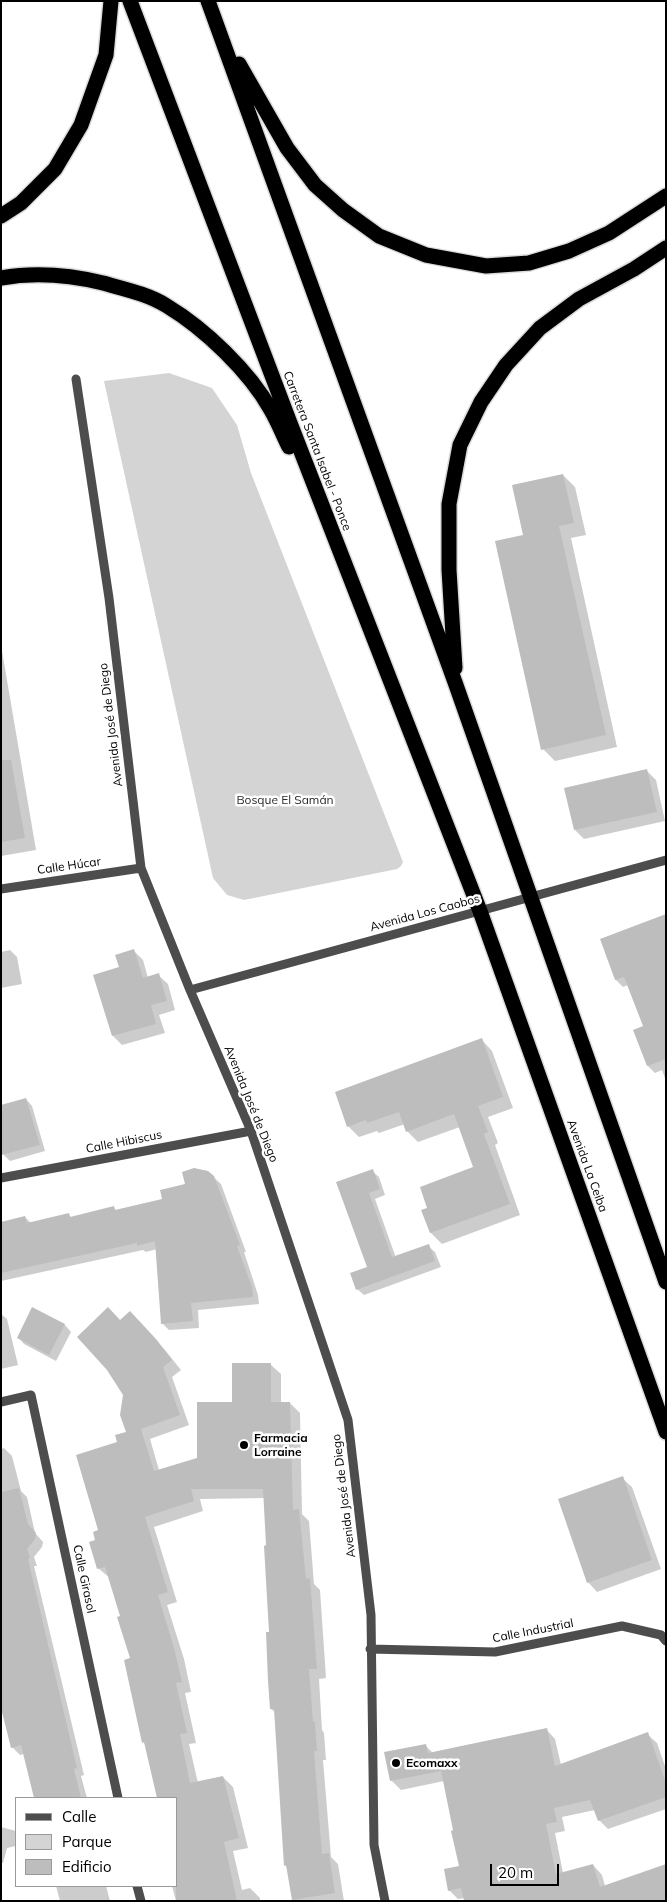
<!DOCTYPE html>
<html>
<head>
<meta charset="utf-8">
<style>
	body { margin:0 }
	#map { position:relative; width:667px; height:1902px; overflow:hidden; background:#fff; font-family:Mulish,sans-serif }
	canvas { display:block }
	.frame { position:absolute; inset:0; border:2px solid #000; pointer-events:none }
	.legend { position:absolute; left:15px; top:1797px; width:162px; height:90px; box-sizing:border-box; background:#fff; border:1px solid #999; margin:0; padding:6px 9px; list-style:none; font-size:15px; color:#000 }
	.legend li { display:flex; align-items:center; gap:10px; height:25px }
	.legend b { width:25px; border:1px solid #999 }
	.scale { position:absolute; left:490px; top:1864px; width:69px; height:22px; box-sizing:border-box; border:2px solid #000; border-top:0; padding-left:6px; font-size:15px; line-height:18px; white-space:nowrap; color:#000; -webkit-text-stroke:4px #fff; paint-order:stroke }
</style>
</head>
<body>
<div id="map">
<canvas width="667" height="1902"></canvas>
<div class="frame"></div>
<ul class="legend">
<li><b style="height:6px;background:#4d4d4d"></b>Calle</li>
<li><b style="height:14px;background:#d4d4d4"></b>Parque</li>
<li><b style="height:14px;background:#bdbdbd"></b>Edificio</li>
</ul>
<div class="scale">20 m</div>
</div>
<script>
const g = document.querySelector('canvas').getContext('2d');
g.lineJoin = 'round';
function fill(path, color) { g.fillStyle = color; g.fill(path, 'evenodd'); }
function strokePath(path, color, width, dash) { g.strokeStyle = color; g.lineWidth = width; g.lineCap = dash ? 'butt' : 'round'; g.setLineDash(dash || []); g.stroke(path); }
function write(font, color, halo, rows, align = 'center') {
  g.font = font + ' Mulish,sans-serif'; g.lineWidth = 5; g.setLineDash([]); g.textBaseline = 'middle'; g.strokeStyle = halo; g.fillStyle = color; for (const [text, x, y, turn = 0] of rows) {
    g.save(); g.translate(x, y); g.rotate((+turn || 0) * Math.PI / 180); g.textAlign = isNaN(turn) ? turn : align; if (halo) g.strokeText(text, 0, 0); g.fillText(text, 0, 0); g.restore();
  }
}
fill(new Path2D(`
	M169 373 212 388 237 425 251 473 403 862 401 866 397 869 244 900 227 895 213 878 104 381Z`), '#d4d4d4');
fill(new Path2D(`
	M563 475 575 487 586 535 571 538 617 747 555 761 543 749 524 536Z
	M1 645 36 850 1 856Z
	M647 771 656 780 665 821 584 839 575 830Z
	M666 915V1081L662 1070 655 1073 648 1066 635 1031 645 1027 628 985 623 987 616 980 601 940Z
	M10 950 17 957 22 984 1 988V952Z
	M134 951 143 960 148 978 158 975 168 984 175 1010 159 1015 165 1033 122 1045 113 1036 120 968Z
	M482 1040 492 1051 513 1108 488 1117 498 1143 495 1145 520 1215 442 1244 431 1233 429 1209 475 1168 460 1127 418 1142 407 1131 405 1124 379 1133 377 1131 359 1137 348 1126Z
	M26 1099 32 1106 45 1151 10 1161 3 1154Z
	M372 1171 379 1177 385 1195 375 1199 396 1258 428 1246 435 1252 441 1267 364 1295 357 1289 369 1267 338 1183Z
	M208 1172 221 1184 246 1252H244L258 1295 259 1304 198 1310 199 1328 169 1330 162 1323 157 1249 146 1252 143 1250 1 1281V1223L25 1217 31 1223 68 1214 72 1218 114 1208 117 1211 164 1200Z
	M33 1309 65 1325 71 1332 56 1361 24 1344 18 1337Z
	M1 1314 7 1319 18 1365 1 1369Z
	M121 1322 140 1323 165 1350 181 1370 172 1377 189 1425 150 1439 159 1470 198 1458 233 1403 271 1365 281 1374V1403H290L300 1413 302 1514 309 1521 314 1584 320 1590 326 1678 319 1679 322 1730 324 1733 326 1760H323L331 1857 338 1864 344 1901H293L288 1868 285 1865 276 1713 271 1709V1633L265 1498 200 1499 203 1511 154 1527 177 1602 167 1605 184 1659 191 1692 185 1693 196 1743 189 1744 198 1783 223 1777 233 1787 248 1848 233 1851 242 1890 250 1888 260 1898V1901H176L172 1886H176V1798H159L147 1746 143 1742 132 1659 121 1616 110 1578 99 1569 90 1542 97 1540 119 1443 128 1432Z
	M4 1448 12 1456 21 1491 27 1497 35 1533 43 1542 42 1547 34 1557 37 1566H34L84 1775 81 1776 87 1798H35L24 1754 20 1755 12 1747 1 1696V1449Z
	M622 1478 632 1487 661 1569 597 1592 588 1582Z
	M546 1729 555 1739 561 1765 647 1734 657 1743 666 1769V1809L608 1829 599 1820 595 1810 562 1817 565 1831 555 1833 563 1873 593 1865 602 1875 605 1886 666 1901 465 1898 458 1899 449 1890 461 1867 444 1781 401 1790 391 1780 426 1746 433 1753Z
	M1 1827 16 1831V1846L7 1848 3 1863H1Z
	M56 1886H106L110 1901H60Z`), '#0003');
fill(new Path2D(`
	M563 474 574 523 559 526 606 735 541 750 495 541 523 535 512 485Z
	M1 760H11L25 838 1 842Z
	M647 769 657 812 574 830 564 788Z
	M666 914V1059L647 1066 633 1030 643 1026 624 977 615 980 600 939Z
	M134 949 143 978 159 973 167 1001 151 1005 156 1024 112 1036 93 975 119 967 115 955Z
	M482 1038 503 1097 478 1106 488 1132 484 1134 510 1204 430 1233 421 1210 427 1208 420 1187 473 1167 454 1114 406 1132 399 1112 367 1123 366 1120 347 1127 335 1092Z
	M26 1098 40 1145 1 1155V1105Z
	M194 1168 208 1171 214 1176 240 1245 237 1246 252 1287 253 1297 191 1303 193 1321 161 1324 155 1241 137 1246V1243L1 1273V1222L25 1216 27 1223 69 1213 70 1217 114 1206 115 1210 162 1199 160 1190 185 1184 182 1172Z
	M373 1169 380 1189 369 1193 392 1257 429 1244 435 1261 356 1290 350 1273 367 1267 336 1182Z
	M32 1307 65 1324 49 1355 17 1338Z
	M108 1307 120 1320 130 1311 156 1339 172 1360 163 1367 180 1415 141 1429 154 1471 197 1458V1402H232V1363H271V1402H290L293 1510 299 1509 306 1579 310 1578 317 1669H309L313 1722H315L317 1751H314L322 1854 329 1853 335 1893 292 1900 286 1865 284 1866 274 1709H270L268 1681 266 1632H269L264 1546 266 1545 263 1489H191L194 1501 145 1517 168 1592 158 1595 174 1648 182 1682 176 1683 187 1733 180 1734 190 1783 223 1776 239 1838 224 1842 237 1901H176V1798H157L144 1742 142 1743 124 1660 130 1658 117 1617 120 1616 105 1567 97 1569 89 1542 95 1540 93 1532 98 1530 76 1455 117 1442 115 1435 126 1432 120 1415 123 1395 107 1370 77 1337Z
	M623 1476 652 1560 587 1583 558 1499Z
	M19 1488 28 1524 36 1533 35 1539 27 1549 30 1558 28 1559 77 1768 74 1769 81 1798H34L21 1745 11 1748 1 1708V1492Z
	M547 1728 555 1766 648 1732 666 1783V1797L598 1821 590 1800 554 1808 557 1822 546 1824 556 1874 593 1864 600 1887 666 1864V1901H464L461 1888 448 1891 444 1869 459 1866 451 1831 453 1830 441 1771 390 1781 384 1752 426 1744 428 1753Z`), '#bdbdbd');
const highway = new Path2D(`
	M130 1 290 423 480 911 666 1432
	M208 1 456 685 666 1282
	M239 64 287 148 315 185 343 210 379 236 426 255 486 266 529 263 569 251 609 233 666 196
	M1 216 21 203 55 169 81 125 106 55 111 1
	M1 278C35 272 70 275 103 283 124 289 148 294 167 306 205 329 249 371 271 410 278 422 283 435 289 447
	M455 668 449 570V504L460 445 481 402 506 365 540 328 579 299 634 269 666 248`);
strokePath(highway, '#dbdbdb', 18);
strokePath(new Path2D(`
	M76 379 109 598 141 868 190 990 251 1131 348 1420 371 1615 374 1845 385 1901
	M1 889 141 868
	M190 990 666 860
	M1 1178 251 1131
	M1 1402 31 1395 118 1798
	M370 1649 495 1652 622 1626 661 1635 666 1641
	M137 1886 141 1901`), '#4d4d4d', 9);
strokePath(highway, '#000', 15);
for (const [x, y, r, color] of [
	[244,1445,5,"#000"],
	[396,1763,5,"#000"]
]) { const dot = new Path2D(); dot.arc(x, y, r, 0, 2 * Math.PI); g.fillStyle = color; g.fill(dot); strokePath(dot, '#fff', 2); }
write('12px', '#000', '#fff', [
	["Carretera Santa Isabel - Ponce",317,451,69],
	["Avenida José de Diego",111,725,-97],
	["Calle Húcar",69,866,-8],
	["Avenida Los Caobos",425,913,-15],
	["Avenida José de Diego",251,1104,68],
	["Calle Hibiscus",124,1142,-11],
	["Avenida La Ceiba",587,1166,70],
	["Avenida José de Diego",344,1496,-97],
	["Calle Girasol",84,1579,78],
	["Calle Industrial",533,1631,-11]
]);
write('12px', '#2b2b2b', '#fff', [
	["Bosque El Samán",285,800]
]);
write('bold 12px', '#000', '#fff', [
	["Farmacia",254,1438],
	["Lorraine",254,1452],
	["Ecomaxx",406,1763]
], 'left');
</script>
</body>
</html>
